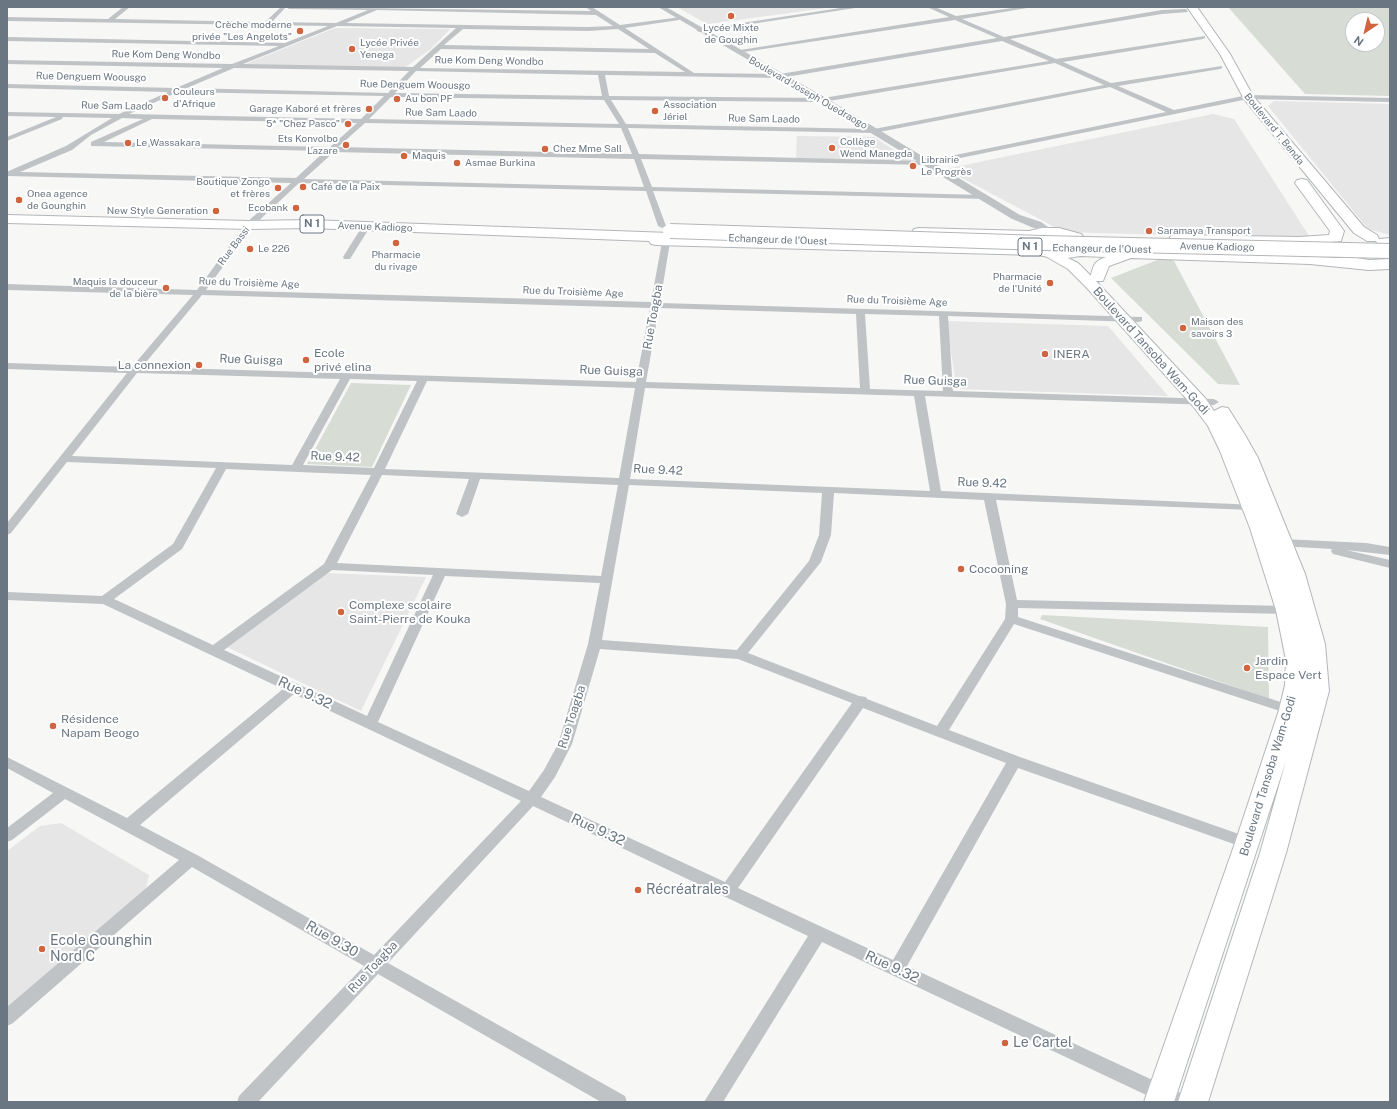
<!DOCTYPE html>
<html>
<head>
<meta charset="utf-8">
<style>
	body { margin:0 }
	#map { position:relative; width:1397px; height:1109px; overflow:hidden; background:#f7f7f5; font-family:"Public Sans",sans-serif }
	canvas { display:block }
	.frame { position:absolute; inset:0; border:8px solid #6a7782; pointer-events:none }
	.north { position:absolute; left:1345px; top:12px; width:40px; height:40px; box-sizing:border-box; background:#fff; border:1px solid #c3c9cd; border-radius:50%; rotate:215deg; font-size:11px; font-weight:700; line-height:16px; text-align:center; color:#6a7782 }
	.north::after { content:''; display:block; margin:auto; width:14px; height:18px; background:#cf643e; clip-path:polygon(50% 0,100% 100%,50% 72%,0 100%) }
</style>
</head>
<body>
<div id="map">
<canvas width="1397" height="1109"></canvas>
<div class="frame"></div>
<div class="north">N</div>
</div>
<script>
const g = document.querySelector('canvas').getContext('2d');
g.lineJoin = 'round';
function fill(path, color) { g.fillStyle = color; g.fill(path, 'evenodd'); }
function strokePath(path, color, width, dash) { g.strokeStyle = color; g.lineWidth = width; g.lineCap = dash ? 'butt' : 'round'; g.setLineDash(dash || []); g.stroke(path); }
function write(font, color, halo, rows, align = 'center') {
  g.font = font + ' "Public Sans",sans-serif'; g.lineWidth = 4; g.setLineDash([]); g.textBaseline = 'middle'; g.strokeStyle = halo; g.fillStyle = color; for (const [text, x, y, turn = 0] of rows) {
    g.save(); g.translate(x, y); g.rotate((+turn || 0) * Math.PI / 180); g.textAlign = isNaN(turn) ? turn : align; if (halo) g.strokeText(text, 0, 0); g.fillText(text, 0, 0); g.restore();
  }
}
fill(new Path2D(`
	M677 7H834L707 24Z
	M335 28 450 29 431 49 404 68 243 65Z
	M1274 101 1390 104V235L1368 229 1268 106Z
	M1213 114 1234 119 1311 239 1064 232 945 169Z
	M797 136 874 137 913 162 796 158Z
	M946 321 1108 326 1168 396 957 389Z
	M325 573 426 577 361 711 227 647Z
	M61 823 149 875 146 889 7 1010V851L40 826Z`), '#e5e6e5');
fill(new Path2D(`
	M1228 7H1390V96L1305 94ZM1353 20H1377V44H1353Z
	M1160 259H1169L1174 261 1240 385 1218 384 1111 278Z
	M351 383 411 385 372 467 307 464Z
	M1042 615 1268 627 1269 699 1040 619Z`), '#d7dcd5');
const primary = new Path2D(`
	M1052 250 1078 263 1096 281 1205 398 1214 411 1222 407 1228 408 1245 435 1258 458 1305 574 1325 644 1329 691 1286 853 1208 1102H1178L1260 853 1286 761 1174 1102H1144L1235 843 1279 710 1285 685 1286 660 1276 610 1250 528 1220 451 1208 426 1193 406 1086 287 1068 269 1047 257 1045 254 1047 251Z`);
const trunk = new Path2D(`
	M1187 7H1197L1230 54 1253 96 1364 227 1377 235 1379 239 1390 238V246L1378 245 1376 241H1367L1354 233 1244 99 1220 54Z
	M1302 179 1307 180 1344 231 1341 241 1299 245 1176 243 1171 242 1169 239 1171 236 1176 235 1299 237 1329 235 1330 231 1295 183 1297 180Z
	M7 215 249 221 310 220 670 233 675 234 677 237 1023 246 1020 242V239L919 236 914 235 912 232 914 229 919 228 1029 231 1042 228H1059L1081 234 1088 242 1090 247 1340 258 1346 256 1369 260 1390 259V269L1369 270 1310 264 1131 258 1109 266 1103 281H1093L1090 278C1094 265 1093 262 1106 257L1080 256 1061 259 1037 255 656 245 651 244 649 241 310 228 249 229 7 223ZM1047 236 1063 237 1075 243V247C1062 252 1045 252 1034 241L1038 237Z`);
strokePath(primary, '#b3b7ba', 2);
strokePath(trunk, '#b3b6b9', 2);
fill(new Path2D(`
	M123 7H130L115 19 265 22 281 7 591 11 587 8 592 7 620 25 681 17 679 20 625 28 694 73 780 74 997 38 955 20 737 53 734 51 949 17 927 7H935L956 16 1019 7H1033L962 19 1004 37 1162 10 1186 9 1188 12 1162 14 1010 39 1056 59 1205 36V38L1203 39 1063 62 1111 83 1222 66V68L1220 69 1118 86 1174 110 1248 95 1390 98V102L1248 99 926 165 641 159 652 187 985 195 989 197 985 199 653 191 666 226 662 228 658 226 646 191 299 183 252 227 206 290 651 302 662 242 666 240 670 242 660 303 1142 317V321L1139 322 948 316 953 391 1214 399 1219 402 1214 405 925 396 941 491 1256 505 1258 507 1252 510 996 500 1017 600 1287 606 1291 607 1293 610 1291 613 1287 614 1018 608V617L1296 707 1298 710 1296 713 1291 715 1286 713 1014 624 949 730 1020 757 1253 839 1256 843 1253 847 1248 849 1018 768 907 966 1187 1096 1189 1102H1161L822 942 723 1102H704L808 936 533 806 388 963 625 1096 627 1102H601L378 974 258 1102H237L239 1096 364 966 192 867 13 1023 7 1026V1007L179 860 65 799 12 840 7 842V828L53 793 7 768V757L127 818 283 689 103 604 7 600V592L102 596 173 544 216 468 67 462 11 533 7 535V523L127 373 7 369V363L132 367 193 295 7 290V284L197 290 246 223 291 183 7 176V172L11 170 66 146 112 118 63 117 62 119 7 141V137L56 117 7 116V112L119 114 168 92 7 88V84L176 88 223 68 7 64V60L232 64 279 46 7 41V37L285 43 328 26 7 21V17L108 19ZM286 7 289 9 368 10 336 23 272 22ZM377 10 596 15 613 26 588 27 346 23ZM337 26 456 28 413 67 243 64ZM463 29 588 31 618 29 649 49 444 45ZM1002 41 1049 61 823 98 609 96 605 75 780 78ZM441 49 655 53 685 72 420 68ZM1055 63 1104 85 874 129 626 124 611 100 823 102ZM234 68 409 71 388 93 187 88ZM416 71 598 75 602 96 395 93ZM1110 87 1166 112 926 161 639 154 628 128 874 133ZM178 92 384 96 361 119 129 114ZM391 97 604 100 619 124 369 119ZM122 118 143 119 91 142V146L325 151 296 178 20 172 72 150 91 135ZM152 119H153L357 123 330 147 104 142ZM365 123 621 128 632 154 338 147ZM334 152 634 159 644 187 304 179ZM202 295 650 308 636 382 142 367ZM659 308 856 314 860 388 646 382ZM865 314 939 316 943 391 870 389ZM137 373 340 379 292 465 72 456ZM350 379 417 381 374 468 303 465ZM427 381 635 388 619 478 385 469ZM645 388 914 396 930 491 630 479ZM226 469 371 475 324 564 213 645 114 599 182 549ZM382 475 469 479 456 514 462 517 468 514 480 479 618 485 601 576 337 563ZM629 485 822 493 819 535 809 561 737 650 602 640ZM834 493 984 500 1006 604 1005 619 937 726 867 699 866 697 859 696 748 653 821 562 831 535ZM332 570 433 575 367 716 224 650ZM445 576 600 583 588 644 558 744 544 770 529 791 378 722ZM600 649 738 659 852 703 725 882 541 797 555 777 572 744ZM294 694 521 801 374 955 197 855 140 825ZM863 708 1006 763 893 960 738 888Z
	M847 7H862L699 32 696 30Z
	M363 225 370 227 350 259H344L343 257Z
	M1283 539 1366 543 1390 547V555L1346 550 1390 560V568L1333 554 1331 551 1332 549 1279 546 1277 543 1279 540Z`), '#bfc3c6');
fill(new Path2D(`
	M658 7H666L826 98 1020 215 1041 222 1054 231 1053 233C1047 235 1021 222 1012 219L820 102Z`), '#bfc3c6');
fill(primary, '#fff');
fill(trunk, '#fff');
const trunkBridge = new Path2D(`
	M670 231 1043 243 1390 251`);
strokePath(trunkBridge, '#b3b6b9', 16, []);
strokePath(trunkBridge, '#fff', 14);
for (const [x, y, r, color] of [
	[731,16,4,"#cf643e"],
	[300,31,4,"#cf643e"],
	[352,49,4,"#cf643e"],
	[165,98,4,"#cf643e"],
	[397,99,4,"#cf643e"],
	[369,109,4,"#cf643e"],
	[655,111,4,"#cf643e"],
	[348,124,4,"#cf643e"],
	[128,143,4,"#cf643e"],
	[346,145,4,"#cf643e"],
	[832,148,4,"#cf643e"],
	[545,149,4,"#cf643e"],
	[404,156,4,"#cf643e"],
	[457,163,4,"#cf643e"],
	[913,166,4,"#cf643e"],
	[303,187,4,"#cf643e"],
	[278,188,4,"#cf643e"],
	[19,200,4,"#cf643e"],
	[296,208,4,"#cf643e"],
	[216,211,4,"#cf643e"],
	[1149,231,4,"#cf643e"],
	[396,243,4,"#cf643e"],
	[250,249,4,"#cf643e"],
	[1050,283,4,"#cf643e"],
	[166,288,4,"#cf643e"],
	[1183,328,4,"#cf643e"],
	[1045,354,4,"#cf643e"],
	[306,360,4,"#cf643e"],
	[199,365,4,"#cf643e"],
	[961,569,4,"#cf643e"],
	[341,612,4,"#cf643e"],
	[1247,668,4,"#cf643e"],
	[53,726,4,"#cf643e"],
	[638,890,4,"#cf643e"],
	[42,949,4,"#cf643e"],
	[1005,1043,4,"#cf643e"]
]) { const dot = new Path2D(); dot.arc(x, y, r, 0, 2 * Math.PI); g.fillStyle = color; g.fill(dot); strokePath(dot, '#fff', 1.5); }
write('10px', '#6a7782', '#fff', [
	["Crèche moderne",292,25,"right"],
	["privée \"Les Angelots\"",292,37,"right"],
	["Lycée Mixte",731,28,"center"],
	["de Goughin",731,40,"center"],
	["Lycée Privée",360,43],
	["Yenega",360,55],
	["Couleurs",173,92],
	["d'Afrique",173,104],
	["Au bon PF",405,99],
	["Association",663,105],
	["Jériel",663,117],
	["Garage Kaboré et frères",361,109,"right"],
	["5* \"Chez Pasco\"",340,124,"right"],
	["Ets Konvolbo",338,139,"right"],
	["Lazare",338,151,"right"],
	["Collège",840,142],
	["Wend Manegda",840,154],
	["Le Wassakara",136,143],
	["Chez Mme Sall",553,149],
	["Maquis",412,156],
	["Librairie",921,160],
	["Le Progrès",921,172],
	["Asmae Burkina",465,163],
	["Boutique Zongo",270,182,"right"],
	["et frères",270,194,"right"],
	["Café de la Paix",311,187],
	["Onea agence",27,194],
	["de Gounghin",27,206],
	["Ecobank",288,208,"right"],
	["New Style Generation",208,211,"right"],
	["Saramaya Transport",1157,231],
	["Le 226",258,249],
	["Pharmacie",396,255,"center"],
	["du rivage",396,267,"center"],
	["Pharmacie",1042,277,"right"],
	["de l'Unité",1042,289,"right"],
	["Maquis la douceur",158,282,"right"],
	["de la bière",158,294,"right"],
	["Maison des",1191,322],
	["savoirs 3",1191,334]
], 'left');
write('10px', '#6a7782', '#fff', [
	["Rue Kom Deng Wondbo",166,55,1],
	["Rue Kom Deng Wondbo",489,61,1],
	["Rue Denguem Woousgo",91,77,1],
	["Rue Denguem Woousgo",415,85,1],
	["Boulevard Joseph Ouedraogo",808,93,30],
	["Rue Sam Laado",117,106,1],
	["Rue Sam Laado",441,113,1],
	["Rue Sam Laado",764,119,1],
	["Boulevard T. Benda",1274,129,51],
	["Avenue Kadiogo",375,227,2],
	["Echangeur de l'Ouest",778,240,2],
	["Rue Bassi",234,246,-53],
	["Avenue Kadiogo",1217,247,1],
	["Echangeur de l'Ouest",1102,249,1],
	["Rue du Troisième Age",249,283,2],
	["Rue du Troisième Age",573,292,2],
	["Rue du Troisième Age",897,301,2]
]);
for (const [x, y, w] of [
	[312,224,24],
	[1030,247,24]
]) { const box = new Path2D(); box.roundRect(x - w / 2, y - 9, w, 18, 3); g.fillStyle = '#fff'; g.fill(box); strokePath(box, '#6a7782', 1); }
write('bold 11px', '#6a7782', null, [
	["N 1",312,224],
	["N 1",1030,247]
]);
write('12px', '#6a7782', '#fff', [
	["Rue Toagba",653,317,-80],
	["Boulevard Tansoba Wam-Godi",1151,351,48],
	["Rue Guisga",251,360,2],
	["Rue Guisga",611,371,2],
	["Rue Guisga",935,381,2],
	["Rue 9.42",335,457,2],
	["Rue 9.42",658,470,3],
	["Rue 9.42",982,483,2],
	["Rue Toagba",572,717,-72],
	["Boulevard Tansoba Wam-Godi",1268,776,-73],
	["Rue Toagba",373,967,-47]
]);
write('12px', '#6a7782', '#fff', [
	["Ecole",314,353],
	["privé elina",314,367],
	["INERA",1053,354],
	["La connexion",191,365,"right"],
	["Cocooning",969,569],
	["Complexe scolaire",349,605],
	["Saint-Pierre de Kouka",349,619],
	["Jardin",1255,661],
	["Espace Vert",1255,675],
	["Résidence",61,719],
	["Napam Beogo",61,733]
], 'left');
write('14px', '#6a7782', '#fff', [
	["Rue 9.32",305,693,25],
	["Rue 9.32",598,830,25],
	["Rue 9.30",332,939,30],
	["Rue 9.32",892,967,25]
]);
write('14px', '#6a7782', '#fff', [
	["Récréatrales",646,890],
	["Ecole Gounghin",50,941],
	["Nord C",50,957],
	["Le Cartel",1013,1043]
], 'left');
</script>
</body>
</html>
